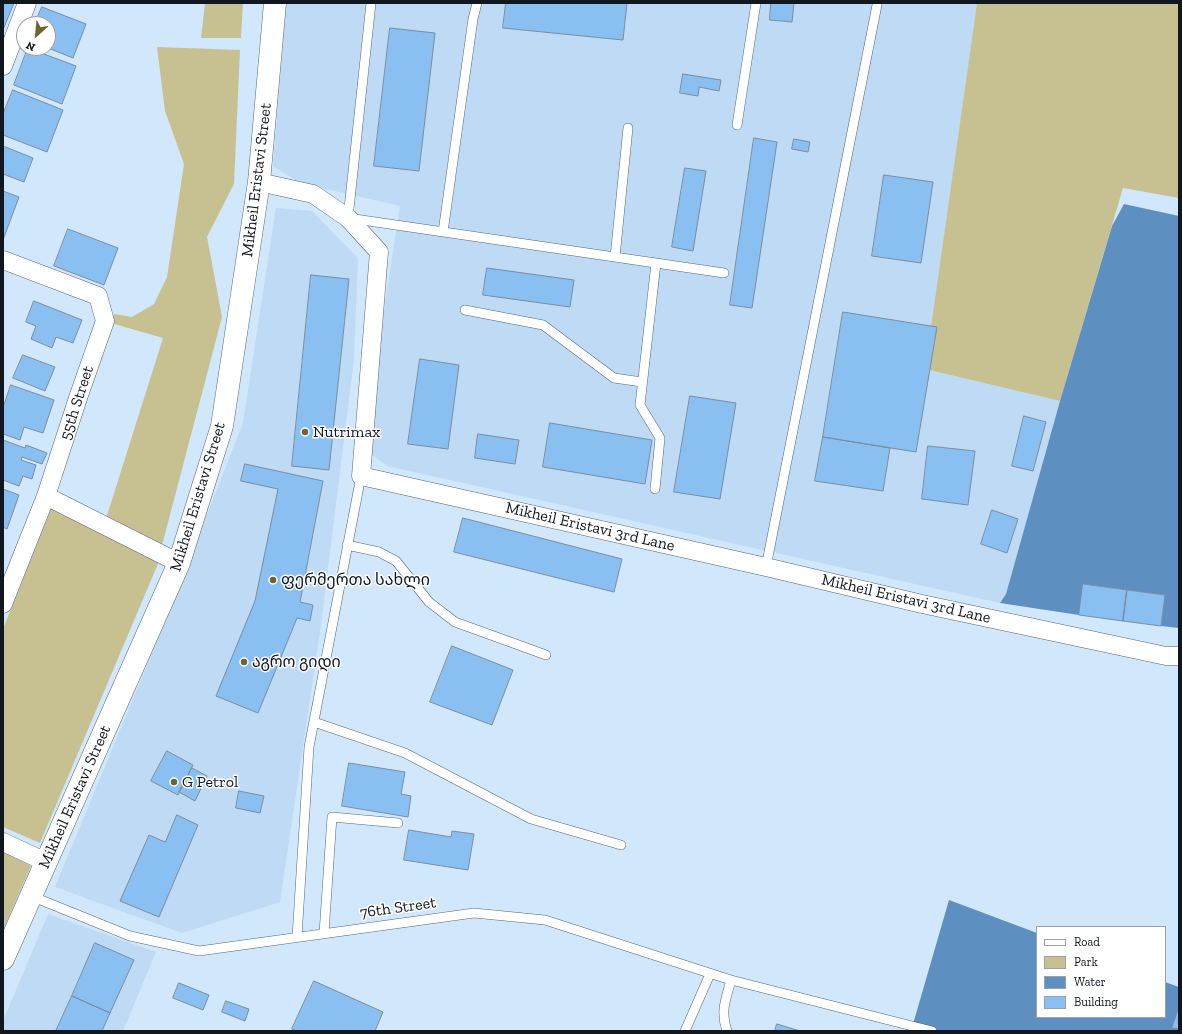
<!DOCTYPE html>
<html>
<head>
<meta charset="utf-8">
<style>
	body { margin:0 }
	#map { position:relative; width:1182px; height:1034px; overflow:hidden; background:#d1e7fc; font-family:"Zilla Slab",serif }
	canvas { display:block }
	.frame { position:absolute; inset:0; border:4px solid #10171e; pointer-events:none }
	.legend { position:absolute; left:1036px; top:926px; width:130px; height:92px; box-sizing:border-box; background:#fff; border:1px solid #9fa2a5; margin:0; padding:5px 7px; list-style:none; font-size:12px; color:#10171e }
	.legend li { display:flex; align-items:center; gap:8px; height:20px }
	.legend b { width:20px; border:1px solid #9fa2a5 }
	.north { position:absolute; left:16px; top:16px; width:40px; height:40px; box-sizing:border-box; background:#fff; border:1px solid #9fa2a5; border-radius:50%; rotate:207deg; font-size:11px; font-weight:700; line-height:16px; text-align:center; color:#10171e }
	.north::after { content:''; display:block; margin:auto; width:14px; height:18px; background:#6c6431; clip-path:polygon(50% 0,100% 100%,50% 72%,0 100%) }
</style>
</head>
<body>
<div id="map">
<canvas width="1182" height="1034"></canvas>
<div class="frame"></div>
<ul class="legend">
<li><b style="height:5px;background:#fff"></b>Road</li>
<li><b style="height:11px;background:#c7c192"></b>Park</li>
<li><b style="height:11px;background:#5d90c1"></b>Water</li>
<li><b style="height:11px;background:#8abff2"></b>Building</li>
</ul>
<div class="north">N</div>
</div>
<script>
const g = document.querySelector('canvas').getContext('2d');
g.lineJoin = 'round';
function fill(path, color) { g.fillStyle = color; g.fill(path, 'evenodd'); }
function strokePath(path, color, width, dash) { g.strokeStyle = color; g.lineWidth = width; g.lineCap = dash ? 'butt' : 'round'; g.setLineDash(dash || []); g.stroke(path); }
function write(font, color, halo, rows, align = 'center') {
  g.font = font + ' "Zilla Slab","Noto Sans Georgian",serif'; g.lineWidth = 3; g.setLineDash([]); g.textBaseline = 'middle'; g.strokeStyle = halo; g.fillStyle = color; for (const [text, x, y, turn = 0] of rows) {
    g.save(); g.translate(x, y); g.rotate((+turn || 0) * Math.PI / 180); g.textAlign = isNaN(turn) ? turn : align; if (halo) g.strokeText(text, 0, 0); g.fillText(text, 0, 0); g.restore();
  }
}
fill(new Path2D(`
	M286 3H977L925 369 1060 401 1006 594 1000 603 387 466 363 448 400 206 300 183 273 166Z
	M276 208 312 211 358 258 354 359 321 625 280 902 182 933 55 887 157 641 243 423Z
	M48 914 156 952 123 1031H3V1021Z`), '#bfdaf5');
fill(new Path2D(`
	M205 3H243L241 38H201Z
	M977 3H1179V198L1123 188 1060 401 925 369Z
	M157 47 240 50 234 184 207 237 222 317 160 553 104 525 163 338 111 323 114 314 132 317 154 304 167 277 184 164 165 111Z
	M51 509 160 559 40 843 3 827V629Z
	M3 852 31 866 3 930Z`), '#c7c192');
fill(new Path2D(`
	M1124 204 1179 216V628L1161 626 1164 595 1083 584 1079 615 1000 603 1006 594 1060 401 1112 226Z
	M949 900 1037 933V1017H1165V982L1179 987V1031H911Z`), '#5d90c1');
const building = new Path2D(`
	M3 3H14L3 30Z
	M506 3H627L623 40 503 28Z
	M771 3H794L792 22 770 20Z
	M42 7 86 24 73 58 48 48V24H35Z
	M390 28 435 33 419 171 374 166Z
	M28 48 76 66 62 104 14 85Z
	M683 74 721 80 719 91 699 87 698 96 680 93Z
	M13 90 63 110 47 152 3 135V114Z
	M754 138 777 142 752 308 730 305Z
	M794 139 810 142 808 152 792 149Z
	M3 146 33 158 24 182 3 174Z
	M685 168 706 171 693 251 672 247Z
	M884 175 933 182 921 263 872 256Z
	M3 191 19 197 3 240Z
	M68 229 118 248 104 285 54 266Z
	M487 268 574 280 570 307 483 295Z
	M311 275 349 279 329 470 292 466Z
	M34 301 82 320 73 343 56 337 52 348 31 339 36 326 26 322Z
	M843 312 937 327 916 452 823 437Z
	M23 355 55 367 45 391 13 378Z
	M420 359 459 365 448 449 408 444Z
	M11 385 54 400 43 433 24 427 20 440 3 434V408Z
	M690 396 736 403 720 499 674 492Z
	M1024 416 1046 422 1033 471 1012 466Z
	M550 423 652 440 645 484 543 467Z
	M478 434 519 440 515 464 475 458Z
	M823 437 890 448 883 491 815 481Z
	M3 440 25 448 26 445 47 453 42 464 22 457 21 460 36 465 32 479 23 476 19 486 3 480Z
	M928 446 975 451 968 505 922 499Z
	M245 464 323 481 300 602 313 605 310 621 297 618 258 713 216 696 255 601 278 489 241 481Z
	M3 489 19 495 7 529 3 527Z
	M992 510 1018 519 1007 553 981 544Z
	M463 518 622 559 614 592 454 552Z
	M1083 584 1127 590 1123 621 1079 615Z
	M1127 590 1165 595 1161 626 1123 621Z
	M452 646 513 670 492 725 430 702Z
	M167 751 193 765 178 795 151 781Z
	M349 763 405 772 401 794 411 796 408 817 342 806Z
	M192 768 207 776 195 801 179 792Z
	M239 791 264 796 260 813 236 808Z
	M177 815 198 825 159 917 120 901 149 835 165 842Z
	M409 830 451 837 452 831 474 834 468 870 404 860Z
	M95 943 134 960 110 1013 72 996Z
	M314 981 383 1012 375 1031H296L292 1029Z
	M179 983 209 995 203 1010 173 998Z
	M72 996 110 1013 102 1031H56Z
	M226 1001 249 1009 245 1021 222 1012Z
	M1179 1007V1029L1172 1028Z
	M777 1024 800 1031H775Z`);
fill(building, '#8abff2');
strokePath(building, '#7a8da1', 1);
const lane = new Path2D(`
	M371 3 348 218 724 273
	M737 125 756 3
	M443 232 473 19 477 3
	M615 257 628 128
	M465 310 543 325 614 378 642 382
	M655 489 660 438 640 405 656 263
	M347 545 379 552 396 561 429 602 455 622 546 655
	M766 567 877 5
	M314 722 405 753 531 819 621 845
	M31 896 130 936 199 951 474 913 545 920 731 980 932 1031
	M324 933 332 817 398 823
	M297 937 309 747 361 476
	M685 1031 710 974
	M727 1031C720 1011 726 999 731 980`);
const street = new Path2D(`
	M3 66 27 3
	M259 182 313 194 348 218 379 252 361 476 766 567 922 604 1166 656H1179
	M3 260 98 296 105 321 79 395 46 496 3 604
	M46 496 179 563
	M3 842 46 862`);
const secondary = new Path2D(`
	M3 959 179 563 222 426 259 182 275 3`);
strokePath(lane, '#546779', 10);
strokePath(street, '#546779', 19);
strokePath(secondary, '#546779', 23);
strokePath(lane, '#fff', 9);
strokePath(street, '#fff', 18);
strokePath(secondary, '#fff', 22);
for (const [x, y, r, color] of [
	[305,432,4,"#6c6431"],
	[273,580,4,"#6c6431"],
	[244,662,4,"#6c6431"],
	[174,782,4,"#6c6431"]
]) { const dot = new Path2D(); dot.arc(x, y, r, 0, 2 * Math.PI); g.fillStyle = color; g.fill(dot); strokePath(dot, '#fff', 1.5); }
write('16px', '#10171e', '#fff', [
	["Mikheil Eristavi Street",257,180,-83],
	["55th Street",77,403,-72],
	["Mikheil Eristavi Street",198,497,-73],
	["Mikheil Eristavi 3rd Lane",590,527,13],
	["Mikheil Eristavi 3rd Lane",906,599,13],
	["Mikheil Eristavi Street",75,797,-66],
	["76th Street",398,908,-8]
]);
write('16px', '#10171e', '#fff', [
	["Nutrimax",313,432],
	["ფერმერთა სახლი",281,580],
	["აგრო გიდი",252,662],
	["G Petrol",182,782]
], 'left');
</script>
</body>
</html>
